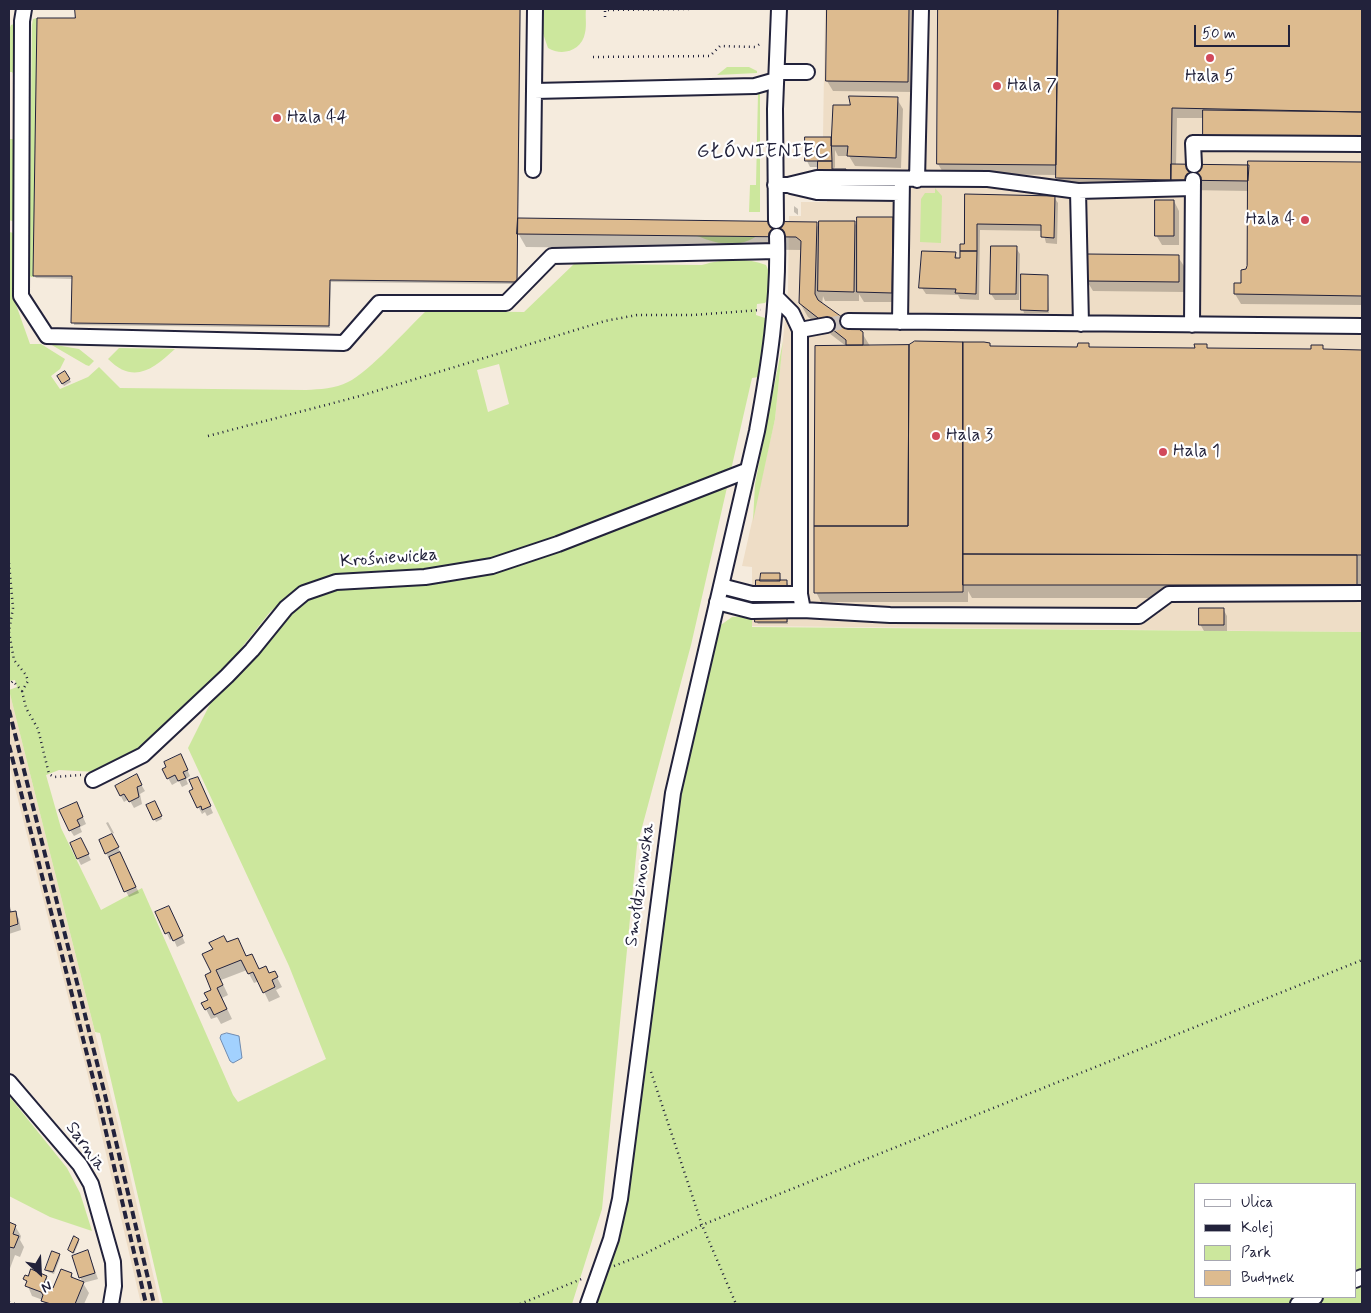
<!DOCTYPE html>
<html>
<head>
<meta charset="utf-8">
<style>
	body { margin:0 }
	#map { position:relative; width:1371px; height:1313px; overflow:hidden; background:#f5ebdd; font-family:Mynerve,sans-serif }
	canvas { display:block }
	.frame { position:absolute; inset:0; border:10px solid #22223b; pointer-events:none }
	.legend { position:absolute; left:1194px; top:1183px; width:162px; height:115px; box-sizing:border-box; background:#fff; border:1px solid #a7a7b1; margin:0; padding:6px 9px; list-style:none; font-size:15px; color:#22223b }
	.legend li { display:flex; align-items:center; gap:10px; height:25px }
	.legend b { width:25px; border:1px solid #a7a7b1 }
	.north { position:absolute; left:15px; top:1248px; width:50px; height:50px; -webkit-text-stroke:4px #fff; paint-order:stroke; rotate:155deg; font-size:14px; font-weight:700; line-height:20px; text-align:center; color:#22223b }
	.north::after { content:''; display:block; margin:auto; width:18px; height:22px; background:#22223b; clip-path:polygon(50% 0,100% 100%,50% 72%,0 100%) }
	.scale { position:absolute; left:1194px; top:25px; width:96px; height:22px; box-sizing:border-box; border:2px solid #22223b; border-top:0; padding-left:6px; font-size:15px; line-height:18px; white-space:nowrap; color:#22223b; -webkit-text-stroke:4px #fff; paint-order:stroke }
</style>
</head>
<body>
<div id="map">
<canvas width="1371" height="1313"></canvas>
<div class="frame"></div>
<ul class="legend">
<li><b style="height:6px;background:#fff"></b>Ulica</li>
<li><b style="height:6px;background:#22223b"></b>Kolej</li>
<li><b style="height:14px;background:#cce79d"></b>Park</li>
<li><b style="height:14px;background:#ddbb8f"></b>Budynek</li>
</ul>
<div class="north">N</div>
<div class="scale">50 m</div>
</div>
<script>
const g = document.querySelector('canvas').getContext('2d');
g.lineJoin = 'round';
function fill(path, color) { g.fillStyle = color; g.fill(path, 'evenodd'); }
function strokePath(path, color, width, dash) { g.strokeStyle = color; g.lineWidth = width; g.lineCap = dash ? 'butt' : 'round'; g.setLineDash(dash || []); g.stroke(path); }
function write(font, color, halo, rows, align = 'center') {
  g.font = font + ' Mynerve,sans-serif'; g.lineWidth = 4.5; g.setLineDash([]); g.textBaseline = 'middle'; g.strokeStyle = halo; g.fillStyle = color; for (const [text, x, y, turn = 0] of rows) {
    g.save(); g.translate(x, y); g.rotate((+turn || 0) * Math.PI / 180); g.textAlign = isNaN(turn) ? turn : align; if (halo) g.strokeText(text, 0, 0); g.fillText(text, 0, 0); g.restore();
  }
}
fill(new Path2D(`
	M825 9H1362V632L752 626V567L742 566 775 419 788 290 789 216H801V202H827V199H846V169H832V161H805V137H823Z
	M9 690 118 1124 160 1304H141L87 1072 9 764Z`), '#eeddc6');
fill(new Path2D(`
	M539 9H586C585 16 587 25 585 33 582 50 563 57 548 48L539 22Z
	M37 18 33 276 34 277H31L29 274 32 25 33 19Z
	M17 23 15 222 9 220V139H15V77L12 72H9V30L11 25Z
	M727 67H749L757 71V73L717 75Z
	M758 93 760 94V212H749L750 185H756Z
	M935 188 942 196 941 243 920 242 921 199 925 193H935Z
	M9 232 14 233V299L30 344H41L65 359 60 369 51 376 60 389 88 377 99 367 120 388 306 390C320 389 335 389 348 382 368 373 408 328 426 311L524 312 574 264 702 265C721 259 747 257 766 265 771 275 774 295 765 303L757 304 756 315 765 318 767 326 759 377 752 378 691 645 637 846 602 1209 572 1304H163L100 1033 95 1032 9 690 17 687 15 680 9 681ZM499 364 509 404 488 412 477 370ZM296 590 299 604 210 704 188 748 289 966 326 1059 238 1102 233 1095 142 888 101 910 61 828 46 775 59 770 97 772 124 762 180 714 231 661 270 612Z
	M697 236H757C737 249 718 244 697 236Z
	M783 341 775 419 753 521 755 484Z
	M50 344 79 349 94 361 89 366 86 365Z
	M119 348 175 349C153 369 134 385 108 359Z
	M752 616V627L1362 632V1304H594L625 1201 675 812 718 627 732 617ZM1195 1184H1355V1297H1195Z
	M9 1096 67 1168 80 1193 92 1231 50 1217 9 1196Z`), '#cce79d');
const water = new Path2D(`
	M227 1033 239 1036 242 1058 233 1063 230 1061 220 1038 221 1035Z`);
fill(water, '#a2d1fe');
strokePath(water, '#6f8bb0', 1);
fill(new Path2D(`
	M76 9H521L518 219 816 223 820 231 854 222 859 230 892 219 898 229 897 302H864L859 294V301H825L823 296 822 305 862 333 870 346 963 343 990 344 991 347 1078 348 1088 345 1090 348 1196 349 1206 346 1208 349 1312 350 1322 348 1324 351H1362V598H972L968 591V602H821L816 592 846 346 808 317 800 303 802 250 526 247 518 233 517 284 331 282 330 328 74 325 73 279 36 278 34 275Z
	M828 9H914L913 92 833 91 827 81Z
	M939 9H1362V142L1205 118H1177L1176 166 1250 167V162L1362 163V305L1241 304 1235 294V284H1242L1247 270 1250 191 1062 188 1057 175 944 174 938 164Z
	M897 99 903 109 901 168 855 166 849 156H838L835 150V167L833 170H846L847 173V201H820L819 167H810L807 161 831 138 833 142 851 106Z
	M966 195 1054 197 1058 203 1057 244 1046 243 1043 231 980 230 979 300 960 299 958 295 926 294 922 288 955 254 958 259H961L965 246Z
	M1174 201 1179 211V245H1162L1156 235Z
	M794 206 798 209V215L794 212Z
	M1016 248 1020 254 1019 300H995L991 294Z
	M1087 256 1178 257 1184 266V292L1093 291 1087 281Z
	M1047 276 1049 313H1024L1023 310Z
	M65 373 71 382 64 386 58 377Z
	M780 574 781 581 786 582 788 584V624H758L756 621Z
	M1223 609 1227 616V631H1204L1200 624Z
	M184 762 190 776 186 779 188 784 182 787 179 781 172 785 168 778Z
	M136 776 145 791 140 794 142 804 134 808 129 799 124 802 116 787Z
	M201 785 213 813 207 816 205 812 202 814 190 791Z
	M154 803 162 819 156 822 148 806Z
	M80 810 86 824 80 827 82 832 74 836 70 830Z
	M108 822 114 833 112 834 106 823Z
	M115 841 139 893 129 897 106 853Z
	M84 846 91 860 81 865 78 859Z
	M9 903 12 913H15L19 919 21 930 9 934Z
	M157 913H172L185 943 177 947 173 938 170 940Z
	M228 944 243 949 247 957 259 970 270 975 274 972 282 987 276 990 280 997 269 1002 259 981 254 983 247 970 221 980 228 995 222 998 232 1019 221 1024 217 1017 211 1019 206 1009 213 990 212 973Z
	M9 1223 15 1226 21 1236 20 1240 24 1247 20 1257 15 1255 9 1271Z
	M78 1240 79 1242 74 1254 69 1250Z
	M88 1251 98 1279 83 1283 89 1293 84 1304H44L43 1300 32 1296 25 1279 46 1277 52 1286 51 1289 54 1290 71 1274 75 1280 83 1283 80 1277Z
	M59 1255 60 1258 54 1274 48 1272 46 1269Z`), '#0003');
const building = new Path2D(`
	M75 9H520L517 282 330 280 329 326 71 323 72 276H33L37 18H75Z
	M827 9H909L908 82 826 81Z
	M938 9H1058L1056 165 937 164Z
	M1058 9H1362V112L1172 108 1171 180 1056 178Z
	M849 96 898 97 896 158 847 156 848 146H831L833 105H850Z
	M1203 110 1362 112V140L1203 138Z
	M805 137H831L832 161H805Z
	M818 161H832V169H846V199H817Z
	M1248 161 1362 162V296L1234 294V283H1241V270L1246 269 1247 266Z
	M1171 164 1249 165 1248 181 1171 180Z
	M965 194 1055 196 1054 238 1041 237V225L977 224V251H960V244H964Z
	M1155 200H1174V236H1155Z
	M857 217H893L892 293 857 292Z
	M518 218 817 222 815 294 818 300 863 332V345H846V340L799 303 801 241 796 237 517 234Z
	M819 221H855L854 292 818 291Z
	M991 246H1017L1016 294H990Z
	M922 251 956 252 955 258H960V251H977L976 294 955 293 956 289 919 288Z
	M1086 254 1179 255V282L1086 281Z
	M1021 274 1048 275V311L1021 310Z
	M915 341 963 342V592L814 593V526H908L909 345Z
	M963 342H984L990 343V346L1077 347 1078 343H1089V347L1195 348 1194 344H1207V348L1311 349V345H1323V349L1362 350V555L963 554Z
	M909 345 908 526H814L815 346Z
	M65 371 70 379 62 384 57 376Z
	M963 554 1357 555V585H963Z
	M761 573H780V581H760Z
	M756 580H787V622H755Z
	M1199 608H1224V625H1199Z
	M181 754 188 770 183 772 186 778 178 781 175 775 167 779 162 769 166 767 164 762Z
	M137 774 142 785 137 787 139 797 129 802 124 794 120 796 115 786Z
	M198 777 211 806 202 810 201 806 197 808 189 791 193 789 189 780Z
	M155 801 162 816 153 820 146 805Z
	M77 802 83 817 77 820 80 826 69 831 59 810Z
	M112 834 119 847 105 854 99 840Z
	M81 838 89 854 77 859 70 843Z
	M120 852 136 887 124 892 109 857Z
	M9 905 10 912 16 911 18 924 9 927Z
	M169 906 183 936 173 941 169 932 165 934 155 912Z
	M224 936 227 942 238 938 246 956 252 954 259 969 266 966 269 973 275 971 278 977 272 980 275 987 263 993 253 972 248 974 241 960 216 970 223 985 217 988 227 1009 214 1015 210 1007 205 1010 201 1003 208 1000 204 993 211 990 205 975 211 972 202 954 213 949 209 943Z
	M9 1222 16 1225 13 1234 19 1236 14 1248 9 1247Z
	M74 1236 79 1239 73 1253 68 1250Z
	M88 1250 95 1273 79 1278 72 1256Z
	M52 1251 60 1254 53 1272 45 1270Z
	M31 1269 47 1276 43 1286 47 1287 53 1288 61 1269 72 1273 71 1277 84 1282 75 1304H51L41 1301 43 1295 41 1292 25 1286 27 1281 23 1279 25 1275 28 1276Z`);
fill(building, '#ddbb8f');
strokePath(building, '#22223b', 1);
strokePath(new Path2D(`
	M827 325 848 321`), '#cbc3bd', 14, [14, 7]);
const minor = new Path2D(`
	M24 9 22 21 21 296 47 336 344 343 379 303H506L552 256 777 251
	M777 72H807
	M534 91 755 86 776 80
	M1194 165 1193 143 1362 144
	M533 170 535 9
	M917 180 921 9
	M775 185H788L817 178 988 179 1078 191 1193 188
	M791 186 817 192 901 193
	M1078 191 1081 324
	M776 221 775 109 779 9
	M776 297 792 313 800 330
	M848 321 1362 326
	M900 322 902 179
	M1192 325 1193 180
	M721 586 752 594H800
	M717 602 752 611 803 610 890 615 1139 616 1169 594 1362 593
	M803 610 800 594V330L827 325
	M93 780 143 755 227 676 252 650 286 608 304 593 336 582 425 577 492 566 558 544 746 471
	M9 1082 80 1165 91 1184 113 1262 114 1286 111 1304
	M1355 1280 1362 1277
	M588 1304 611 1239 620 1199 673 793 757 431C769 366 779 302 777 236
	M1298 1304 1315 1297`);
strokePath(minor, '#22223b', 18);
strokePath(new Path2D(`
	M605 17V10L692 9
	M593 57 710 56 720 46 755 47 760 44
	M208 436 360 396 605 321 637 315H693L761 310
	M9 563 13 608 9 631
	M9 632 14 660 26 675 28 681 22 691 13 681 9 685
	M22 691 26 708 38 729 49 774 54 777 81 775
	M651 1072 702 1225 1362 960
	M614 1266 642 1255 702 1225 736 1304
	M9 1302 15 1304
	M520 1304 584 1278`), '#22223b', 2.5, [1, 4]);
strokePath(minor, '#fff', 14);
strokePath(new Path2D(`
	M9 710 106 1099 154 1304
	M9 745 99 1102 146 1304`), '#22223b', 4, [8, 4]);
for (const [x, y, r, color] of [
	[1210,58,5,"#d1495b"],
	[997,86,5,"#d1495b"],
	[277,118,5,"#d1495b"],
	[1305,220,5,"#d1495b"],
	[936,436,5,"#d1495b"],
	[1163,452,5,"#d1495b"]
]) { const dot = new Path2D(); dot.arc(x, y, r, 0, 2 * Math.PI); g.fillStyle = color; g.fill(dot); strokePath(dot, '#fff', 2); }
write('18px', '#22223b', '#fff', [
	["Hala 5",1210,77,"center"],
	["Hala 7",1007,86],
	["Hala 44",287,118],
	["Hala 4",1295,220,"right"],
	["Hala 3",946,436],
	["Hala 1",1173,452]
], 'left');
write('18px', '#22223b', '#fff', [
	["Krośniewicka",389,559,-4],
	["Smołdzinowska",641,885,-82],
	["Sarnia",85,1147,54]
]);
g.letterSpacing = '1px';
write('19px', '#22223b', '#fff', [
	["GŁÓWIENIEC",763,153]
]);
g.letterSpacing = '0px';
</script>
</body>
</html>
